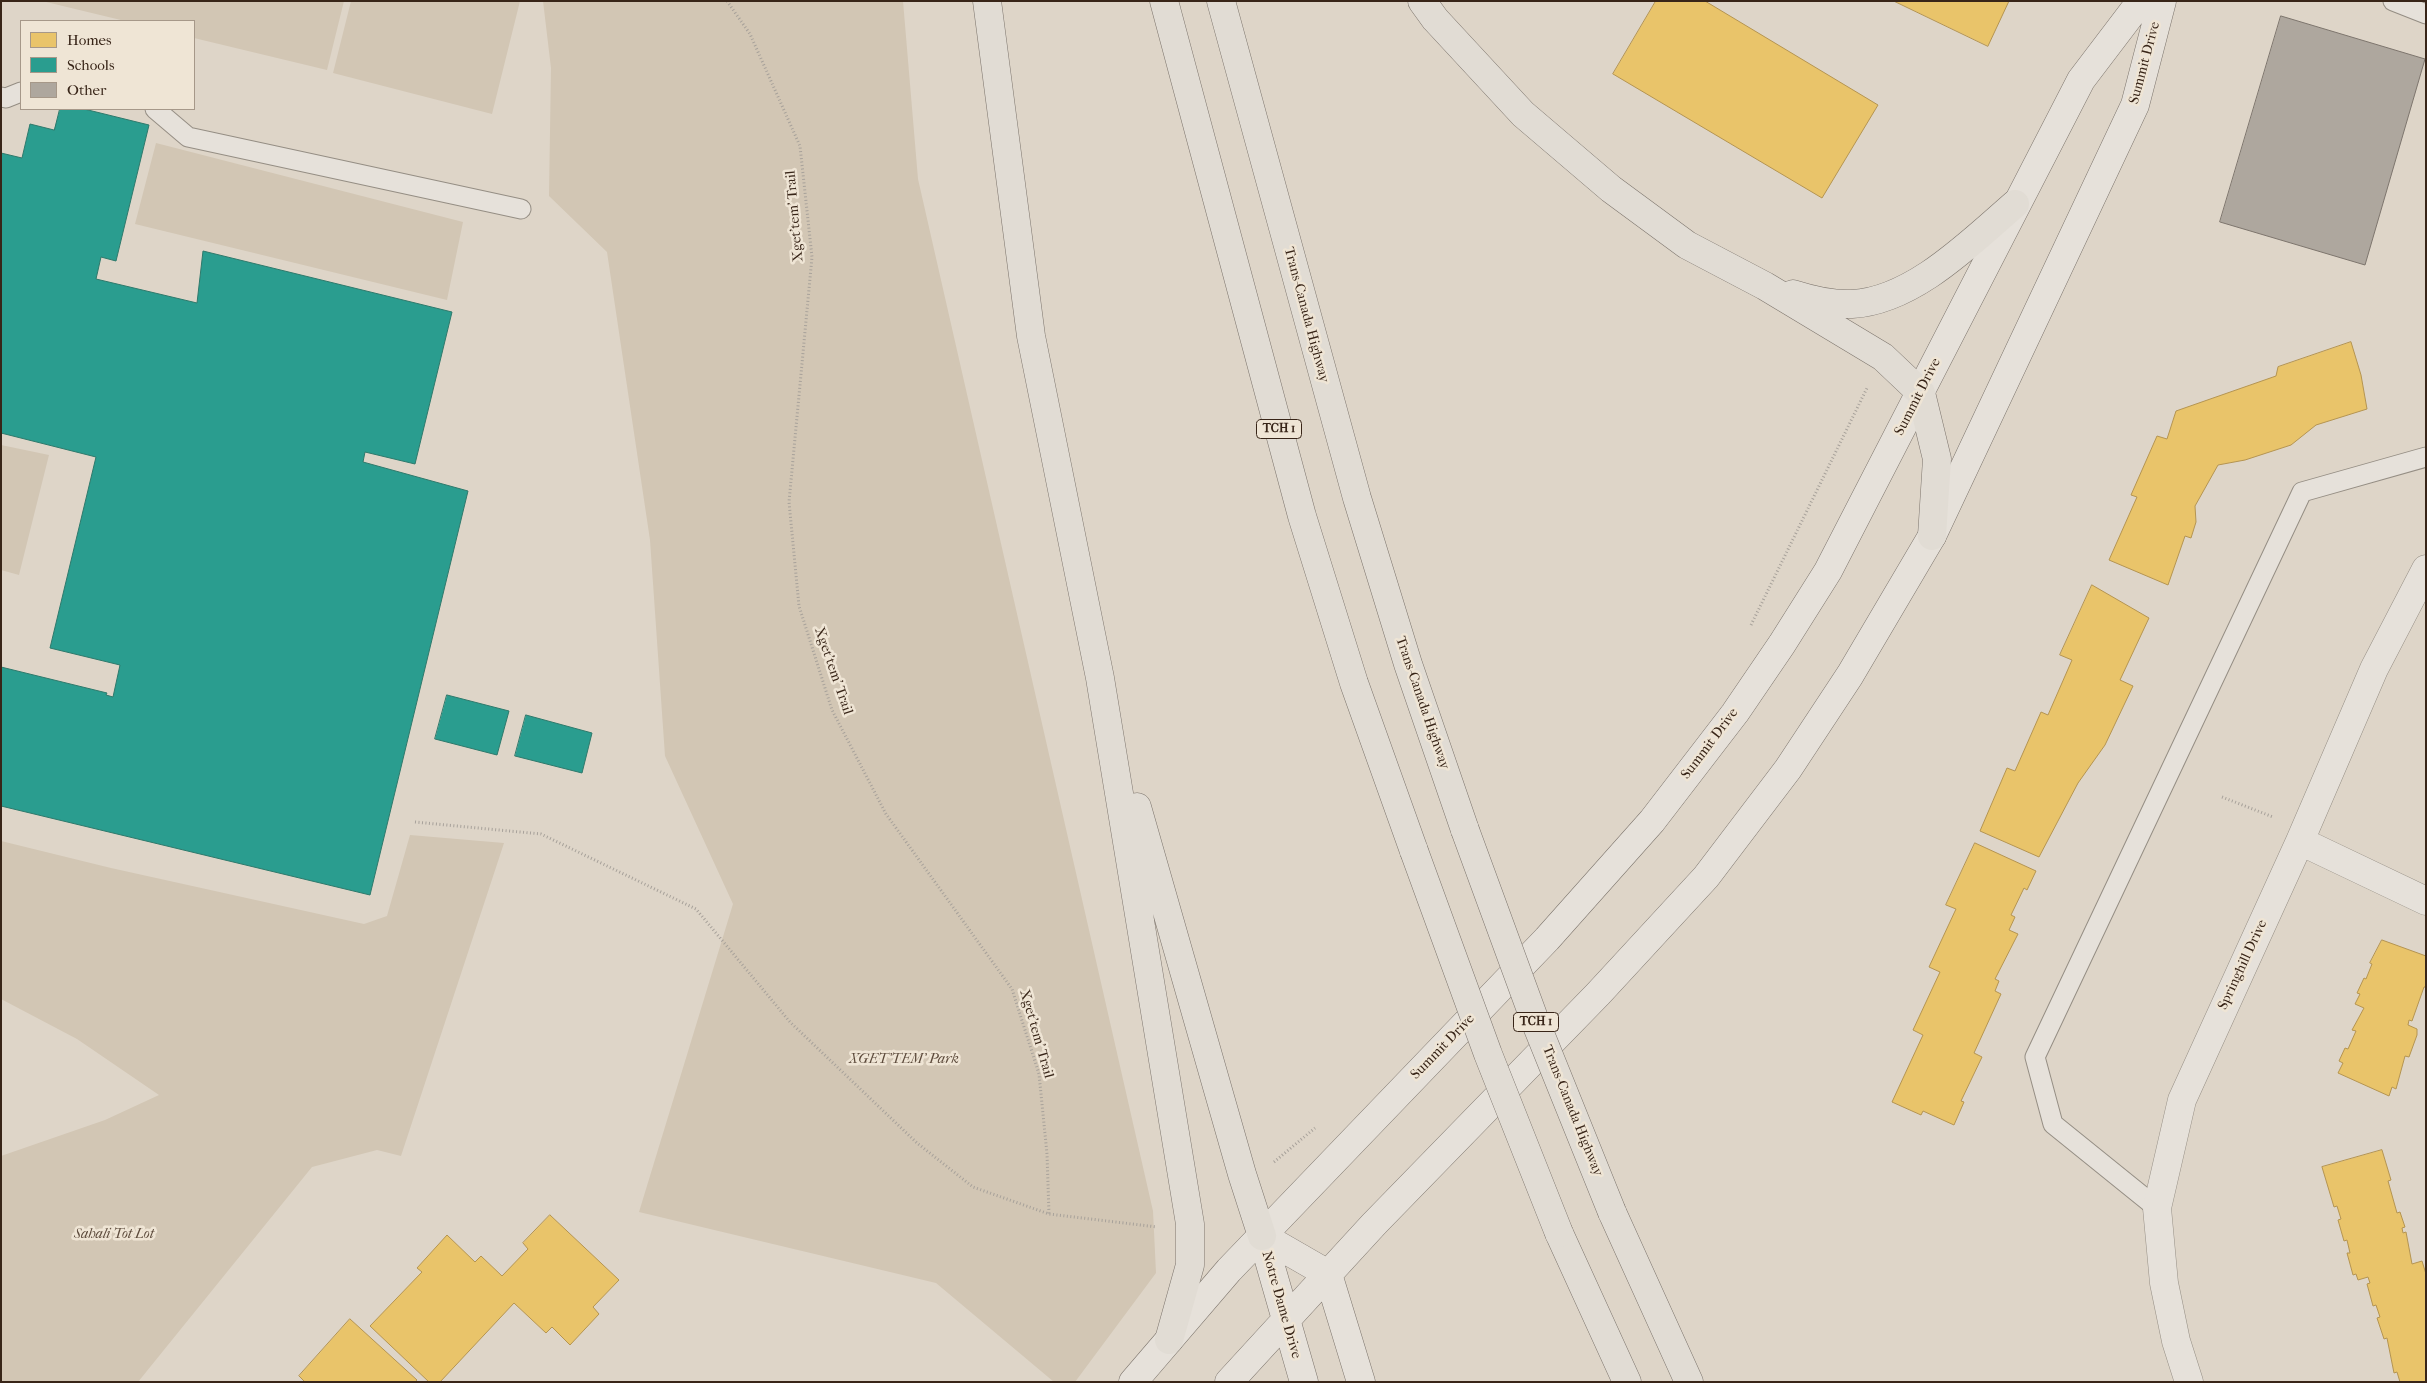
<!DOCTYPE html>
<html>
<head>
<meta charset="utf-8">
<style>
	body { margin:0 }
	#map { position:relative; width:2427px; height:1383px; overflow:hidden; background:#ded5c8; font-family:"IM FELL French Canon",serif }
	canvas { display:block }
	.frame { position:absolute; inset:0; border:2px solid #382518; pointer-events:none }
	.legend { position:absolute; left:20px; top:20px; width:175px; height:90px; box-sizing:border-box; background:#efe5d5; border:1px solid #a69889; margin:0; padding:6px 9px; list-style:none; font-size:15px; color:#382518 }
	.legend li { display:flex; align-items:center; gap:10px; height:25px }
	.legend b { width:25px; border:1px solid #a69889 }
</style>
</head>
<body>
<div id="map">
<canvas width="2427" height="1383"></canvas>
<div class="frame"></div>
<ul class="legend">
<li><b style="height:14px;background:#e9c46a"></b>Homes</li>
<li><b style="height:14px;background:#2a9d8f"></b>Schools</li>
<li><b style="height:14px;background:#aea79e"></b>Other</li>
</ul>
</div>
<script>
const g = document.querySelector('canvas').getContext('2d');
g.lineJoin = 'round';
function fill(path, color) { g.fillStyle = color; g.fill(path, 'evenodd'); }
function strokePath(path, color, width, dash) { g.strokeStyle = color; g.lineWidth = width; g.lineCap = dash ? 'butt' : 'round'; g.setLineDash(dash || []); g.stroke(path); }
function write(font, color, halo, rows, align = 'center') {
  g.font = font + ' "IM FELL French Canon",serif'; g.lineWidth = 5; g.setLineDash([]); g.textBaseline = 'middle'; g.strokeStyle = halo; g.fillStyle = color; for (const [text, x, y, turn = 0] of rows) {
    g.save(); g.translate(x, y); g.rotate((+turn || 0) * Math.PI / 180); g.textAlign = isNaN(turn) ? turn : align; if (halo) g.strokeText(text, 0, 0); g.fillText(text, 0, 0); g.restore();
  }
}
fill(new Path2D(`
	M42 1H344L327 70 194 38V21H125Z
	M351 1H520L492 114 333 73Z
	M543 1H903L918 179 1153 1211 1156 1273 1075 1382H1054L936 1283 639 1212 733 904 665 756 650 540 607 252 549 196 551 68Z
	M156 143 463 222 447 300 135 224Z
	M1 445 49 455 19 575 1 570Z
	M410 835 504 843 401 1156 377 1150 312 1167 138 1382H1V1156L105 1120 159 1095 77 1039 1 999V841L111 868 364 924 387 916Z`), '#d2c6b4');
const homes = new Path2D(`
	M1656 1H1705L1878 105 1822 198 1613 74Z
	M1894 1H2009L1988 46Z
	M2351 342 2361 375 2367 409 2316 425 2291 445 2245 460 2218 465 2195 506 2196 522 2191 538 2185 536 2168 585 2109 560 2137 497 2131 495 2157 436 2167 439 2176 411 2276 376 2278 367Z
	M2092 585 2149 618 2120 680 2133 686 2105 745 2078 783 2039 857 1980 831 2007 768 2015 771 2041 712 2048 715 2072 660 2060 655Z
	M1975 843 2036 871 2027 890 2024 888 2011 915 2015 917 2009 930 2018 934 1995 979 1999 981 1995 991 2001 994 1974 1053 1982 1057 1961 1101 1964 1102 1954 1125 1923 1111 1921 1115 1892 1102 1923 1035 1913 1030 1940 972 1929 967 1956 909 1946 905Z
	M2382 940 2426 956V987H2424L2412 1021 2409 1020 2408 1025 2417 1029V1035L2409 1057 2405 1056 2396 1089 2392 1087 2389 1096 2338 1073 2343 1063 2339 1061 2345 1048 2348 1049 2356 1031 2352 1030 2364 1008 2355 1004 2360 994 2357 993 2364 978 2366 979 2372 964 2370 963Z
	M2382 1150 2391 1180 2388 1181 2397 1213 2400 1212 2405 1227 2402 1228 2403 1233 2406 1232 2412 1264 2422 1261 2426 1274V1382H2400L2397 1372 2394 1373 2387 1338 2384 1339 2377 1318 2380 1317 2376 1305 2373 1306 2367 1284 2370 1283 2368 1277 2358 1280 2356 1274 2353 1275 2347 1253H2350L2347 1240 2344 1241 2338 1220 2341 1219 2337 1206 2334 1207 2322 1167Z
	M550 1215 619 1280 593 1307 599 1314 570 1345 552 1327 546 1333 514 1303 440 1382H429L370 1326 422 1272 417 1268 447 1235 475 1262 481 1256 502 1276 528 1249 523 1243Z
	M350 1319 417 1380 415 1382H305L299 1376Z`);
fill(homes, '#e9c46a');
strokePath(homes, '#b49451', 1);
const schools = new Path2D(`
	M60 109H84L149 125 116 261 101 257 96 279 197 303 203 251 452 312 415 464 365 452 363 462 468 491 370 895 1 806V667L107 693 106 695 113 697 120 665 50 648 96 457 1 433V153L22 158 30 124 54 130Z
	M447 695 509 711 497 755 435 739Z
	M526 715 592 733 582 773 515 756Z`);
fill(schools, '#2a9d8f');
strokePath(schools, '#2e796b', 1);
const building = new Path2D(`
	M2281 16 2425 59 2365 265 2220 222Z`);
fill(building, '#aea79e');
strokePath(building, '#7d756d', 1);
const service = new Path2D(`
	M2393 1 2426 14
	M1 97 6 98 21 92
	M155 109 188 137 521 209
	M2157 1208 2053 1124 2035 1057 2302 492 2426 457`);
const minor = new Path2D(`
	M2300 841 2426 901
	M2189 1382 2176 1341 2164 1283 2157 1208 2182 1100 2300 841 2374 669 2426 569`);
const secondary = new Path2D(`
	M1262 1236 1328 1274 1361 1382
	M1262 1236 1304 1382
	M1133 1382 1229 1270 1547 939 1652 821 1735 713 1782 644 1828 571 2081 80 2141 1
	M1229 1382 1374 1224 1598 994 1706 877 1788 769 1850 675 1932 536 2135 105 2162 1`);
const motorway = new Path2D(`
	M987 1 1031 336 1100 678 1190 1224V1265L1169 1340
	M1164 1 1302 516 1354 683 1414 851
	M1221 1 1357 498 1408 664 1465 830
	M1422 1 1435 19 1523 114 1611 189 1687 245 1765 286 1883 357 1921 393 1937 459 1932 536
	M1793 294C1812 300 1832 305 1852 304 1913 301 1971 242 2015 204
	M1137 807 1242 1174 1262 1236
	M1612 1212 1689 1382
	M1559 1233 1627 1382`);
strokePath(service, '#958e84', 21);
strokePath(minor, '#958e84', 29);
strokePath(secondary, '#7d756d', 29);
strokePath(motorway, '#7d756d', 29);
strokePath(new Path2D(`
	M727 1 750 34 800 146 812 257 789 502 799 606 832 710 886 814 1012 989 1039 1074 1047 1154 1049 1214
	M1751 625 1867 388
	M2222 797 2273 817
	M415 822 541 834 696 909 790 1022 917 1143 973 1187 1049 1214 1157 1227
	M1274 1162 1315 1128`), '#a7a19a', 3, [1, 2.5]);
strokePath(service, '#e6e1da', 19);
strokePath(minor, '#e6e1da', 28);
strokePath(secondary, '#e6e1da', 28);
strokePath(motorway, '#e1dcd4', 28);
const motorwayBridge = new Path2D(`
	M1465 830 1535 1021 1612 1212
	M1414 851 1488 1054 1559 1233`);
strokePath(motorwayBridge, '#7d756d', 29, []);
strokePath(motorwayBridge, '#e1dcd4', 28);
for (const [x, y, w] of [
	[1279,429,45],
	[1536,1022,45]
]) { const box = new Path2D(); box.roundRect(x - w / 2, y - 9.5, w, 19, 4); g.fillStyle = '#efe5d5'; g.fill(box); strokePath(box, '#382518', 1); }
write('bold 12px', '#382518', null, [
	["TCH 1",1279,429],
	["TCH 1",1536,1022]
]);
write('14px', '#382518', '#efe5d5', [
	["Summit Drive",2145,63,-75],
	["Xget'tem' Trail",795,216,-95],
	["Trans-Canada Highway",1306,315,75],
	["Summit Drive",1918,397,-63],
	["Xget'tem' Trail",833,671,71],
	["Trans-Canada Highway",1422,703,71],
	["Summit Drive",1710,744,-53],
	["Springhill Drive",2243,965,-65],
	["Xget'tem' Trail",1036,1034,74],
	["Summit Drive",1443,1047,-46],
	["Trans-Canada Highway",1572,1111,68],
	["Notre Dame Drive",1281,1305,74]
]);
write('italic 14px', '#5c4a3b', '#efe5d5', [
	["XGET'TEM' Park",904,1060],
	["Sahali Tot Lot",114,1235]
]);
</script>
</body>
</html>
